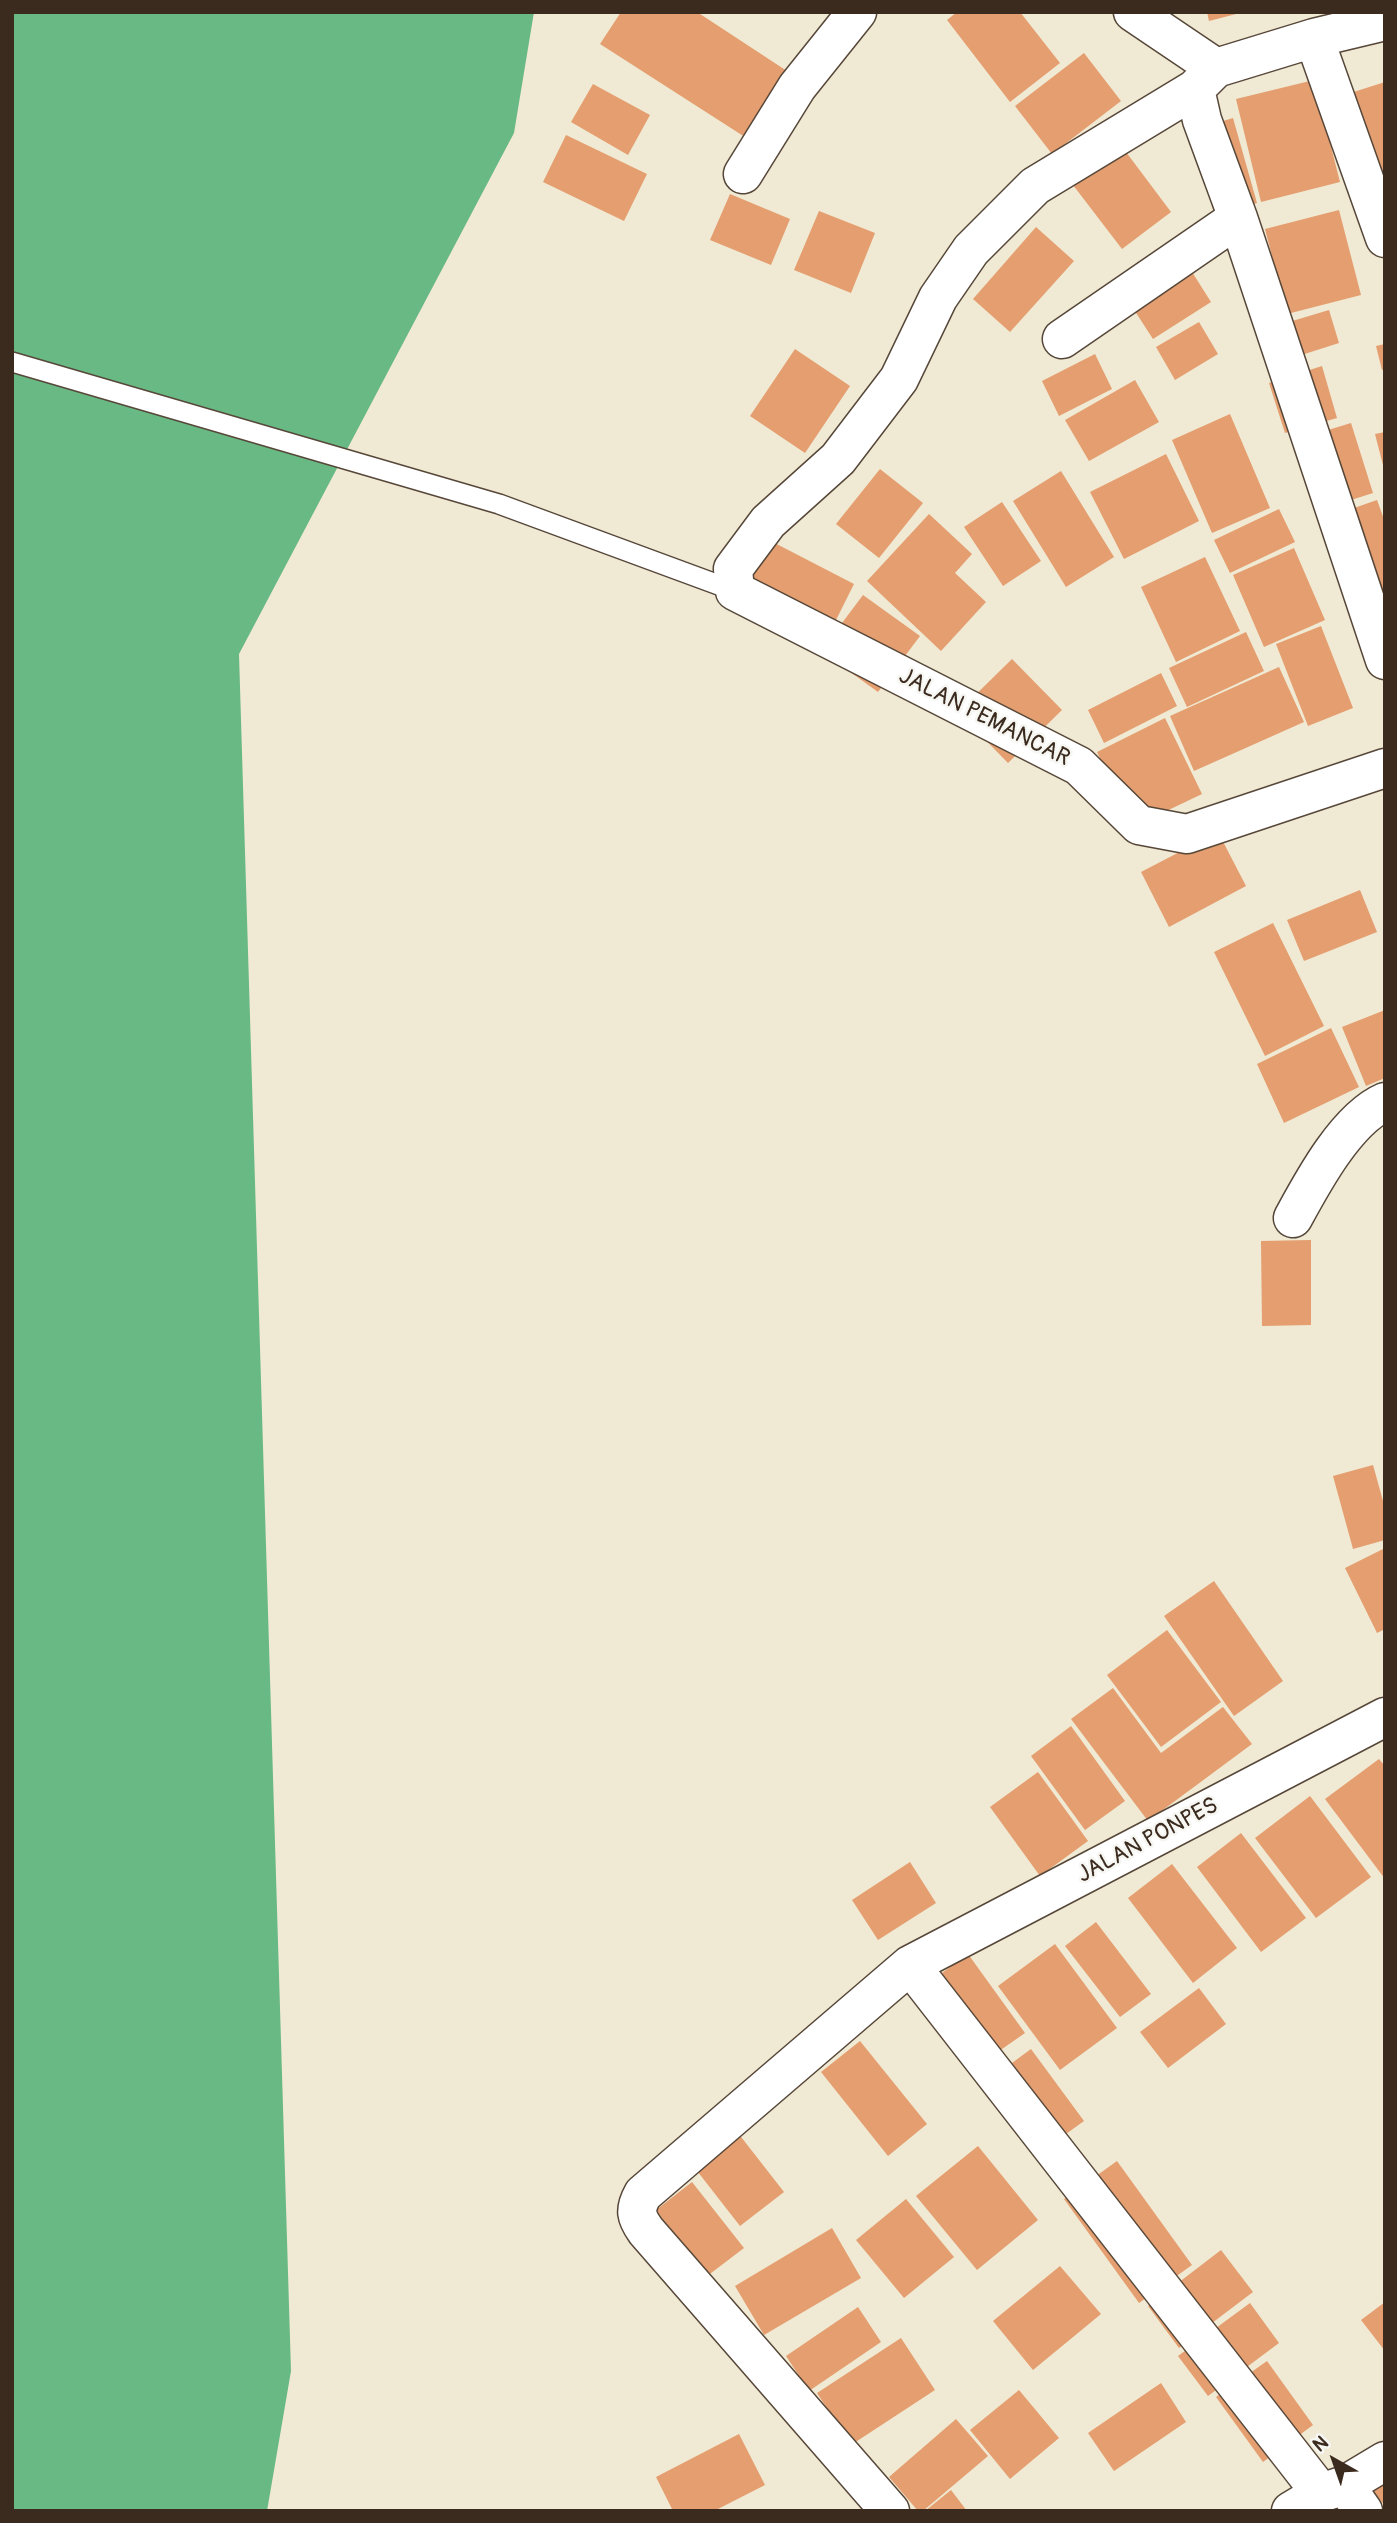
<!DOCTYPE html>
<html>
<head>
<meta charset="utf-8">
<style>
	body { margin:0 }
	#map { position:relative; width:1397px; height:2523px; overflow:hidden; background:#f0e9d3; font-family:Pangolin,sans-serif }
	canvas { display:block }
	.frame { position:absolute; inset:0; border:14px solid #3b2a1e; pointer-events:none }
	.north { position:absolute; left:1299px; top:2425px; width:70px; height:70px; -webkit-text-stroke:5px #f6f6f2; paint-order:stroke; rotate:320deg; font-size:19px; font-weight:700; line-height:28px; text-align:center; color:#3b2a1e }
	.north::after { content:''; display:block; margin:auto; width:24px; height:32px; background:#3b2a1e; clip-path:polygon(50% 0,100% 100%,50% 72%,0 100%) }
</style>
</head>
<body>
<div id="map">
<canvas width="1397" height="2523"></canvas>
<div class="frame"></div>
<div class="north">N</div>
</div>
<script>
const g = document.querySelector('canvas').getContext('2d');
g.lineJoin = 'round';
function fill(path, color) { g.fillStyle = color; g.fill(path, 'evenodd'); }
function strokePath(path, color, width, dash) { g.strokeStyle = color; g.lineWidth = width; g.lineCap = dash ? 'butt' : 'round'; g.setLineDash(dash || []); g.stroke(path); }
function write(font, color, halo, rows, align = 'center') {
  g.font = font + ' Pangolin,sans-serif'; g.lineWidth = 5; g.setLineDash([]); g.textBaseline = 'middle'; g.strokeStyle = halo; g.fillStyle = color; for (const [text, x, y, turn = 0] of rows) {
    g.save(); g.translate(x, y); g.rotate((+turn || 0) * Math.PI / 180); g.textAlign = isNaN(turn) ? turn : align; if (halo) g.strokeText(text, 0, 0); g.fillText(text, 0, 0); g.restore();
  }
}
fill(new Path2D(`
	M12 12H534L514 133 239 654 291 2371 267 2511H12Z`), '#69b984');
fill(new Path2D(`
	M621 12H697L790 73 748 139 600 44Z
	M957 12H1020L1060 63 1010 102 947 20Z
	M1207 12H1240V13L1209 21Z
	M1084 53 1121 101 1052 154 1015 106Z
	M1314 80 1340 182 1261 202 1236 99Z
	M1385 82V172L1368 177 1341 96Z
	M593 84 650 115 628 155 571 122Z
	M1233 118 1257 203 1215 216 1190 131Z
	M566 135 647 174 624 221 543 182Z
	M1123 148 1171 212 1122 249 1073 185Z
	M730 194 790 219 771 265 710 240Z
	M1339 210 1361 295 1287 314 1265 229Z
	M819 211 875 233 851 293 794 270Z
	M1036 227 1074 261 1010 332 973 299Z
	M1187 264 1211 302 1153 339 1129 302Z
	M1329 310 1339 343 1270 365 1259 331Z
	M1199 322 1218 354 1175 380 1156 347Z
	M1385 344V369L1382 370 1376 346Z
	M795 349 850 386 805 453 750 416Z
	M1095 354 1112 389 1059 416 1042 381Z
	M1322 366 1337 418 1285 433 1269 383Z
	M1135 380 1159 422 1089 461 1065 420Z
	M1230 414 1270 508 1212 533 1172 440Z
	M1351 423 1373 493 1323 509 1302 438Z
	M1385 432V469H1384L1375 434Z
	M1166 454 1199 521 1124 559 1090 492Z
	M880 469 923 503 879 558 836 524Z
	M1061 471 1114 557 1066 587 1013 501Z
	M1377 500 1385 522V606L1320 520Z
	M1002 502 1041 561 1003 586 964 527Z
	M1279 509 1295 542 1230 573 1214 540Z
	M929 514 972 554 955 573 986 602 941 651 867 581Z
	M765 538 854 584 829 634 739 587Z
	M1294 548 1325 620 1264 647 1233 575Z
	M1205 557 1240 631 1176 662 1141 587Z
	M863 595 920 636 878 692 821 651Z
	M1321 626 1353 708 1308 726 1276 644Z
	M1246 632 1264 671 1187 707 1169 668Z
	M1012 659 1062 710 1008 763 958 712Z
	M1279 667 1304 722 1194 771 1170 716Z
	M1161 673 1177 706 1104 743 1088 710Z
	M1165 718 1202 794 1133 827 1097 752Z
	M1218 832 1246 886 1169 927 1141 872Z
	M1360 890 1377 932 1304 961 1287 920Z
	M1273 923 1324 1026 1265 1056 1214 952Z
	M1385 1010V1078L1366 1086 1342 1027Z
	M1331 1028 1359 1087 1284 1123 1257 1064Z
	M1311 1240V1325L1262 1326 1261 1241Z
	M1373 1465 1385 1508V1540L1353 1549 1333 1476Z
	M1385 1548V1629L1377 1633 1345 1568Z
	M1214 1581 1283 1681 1234 1716 1164 1616Z
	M1167 1630 1221 1702 1161 1747 1107 1675Z
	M1113 1688 1161 1753 1223 1707 1252 1744 1148 1821 1071 1719Z
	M1071 1726 1125 1801 1085 1830 1031 1756Z
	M1379 1759 1385 1766V1879L1325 1799Z
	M1038 1772 1088 1841 1040 1876 990 1807Z
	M1310 1796 1371 1877 1316 1918 1255 1838Z
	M1241 1833 1306 1918 1261 1952 1197 1867Z
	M910 1862 936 1903 878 1940 852 1900Z
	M1172 1864 1237 1948 1193 1983 1128 1898Z
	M1096 1922 1151 1994 1120 2017 1065 1946Z
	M1055 1944 1117 2028 1060 2070 998 1986Z
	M968 1954 1025 2033 972 2070 916 1992Z
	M1199 1988 1226 2024 1168 2068 1140 2032Z
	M860 2041 927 2124 888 2156 821 2072Z
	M1031 2049 1084 2121 1034 2157 982 2085Z
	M738 2133 784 2192 740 2226 694 2167Z
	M978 2146 1038 2220 977 2270 916 2196Z
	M1117 2161 1192 2265 1139 2303 1064 2199Z
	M692 2182 744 2248 698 2283 647 2217Z
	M906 2199 954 2257 904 2298 856 2240Z
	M832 2228 861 2278 764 2335 735 2286Z
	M1221 2250 1253 2292 1179 2348 1148 2306Z
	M1060 2266 1101 2314 1033 2370 993 2321Z
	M1385 2302V2351L1361 2320Z
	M1250 2303 1279 2343 1208 2396 1178 2356Z
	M858 2307 881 2342 809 2391 786 2356Z
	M901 2338 935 2390 851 2445 817 2393Z
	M1267 2361 1313 2425 1263 2462 1216 2397Z
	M1161 2383 1186 2422 1114 2471 1088 2433Z
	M1019 2390 1059 2438 1010 2479 970 2430Z
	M956 2419 988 2456 923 2511H918L889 2477Z
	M739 2434 765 2485 714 2511H673L656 2477Z
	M1385 2474V2506L1369 2486Z
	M951 2490 967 2511H925Z`), '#e49e6f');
const service = new Path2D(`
	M12 362 499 504 735 591`);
const minor = new Path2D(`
	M1133 12 1216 68
	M1385 21 1314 38 1216 68 1195 89 1035 186 971 250 938 298 899 379 838 459 768 522 733 569 735 591 1079 766 1139 825 1187 834 1385 768
	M1314 38 1385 238
	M1195 89 1202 120 1238 218 1385 660
	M743 174 797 87 857 12
	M1062 339 1238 218
	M1293 1218C1312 1183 1346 1119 1385 1102
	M910 1965 1321 2493
	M1345 2485 1363 2511
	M890 2511 646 2231C636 2217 634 2210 643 2194L910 1965 1385 1717
	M1291 2511 1321 2493 1345 2485 1385 2461`);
strokePath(service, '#564739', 22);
strokePath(minor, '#564739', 41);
strokePath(service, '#fff', 19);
strokePath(minor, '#fff', 38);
write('23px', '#3b2a1e', '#f6f6f2', [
	["JALAN PEMANCAR",984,718,27],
	["JALAN PONPES",1148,1841,-28]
]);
</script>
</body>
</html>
